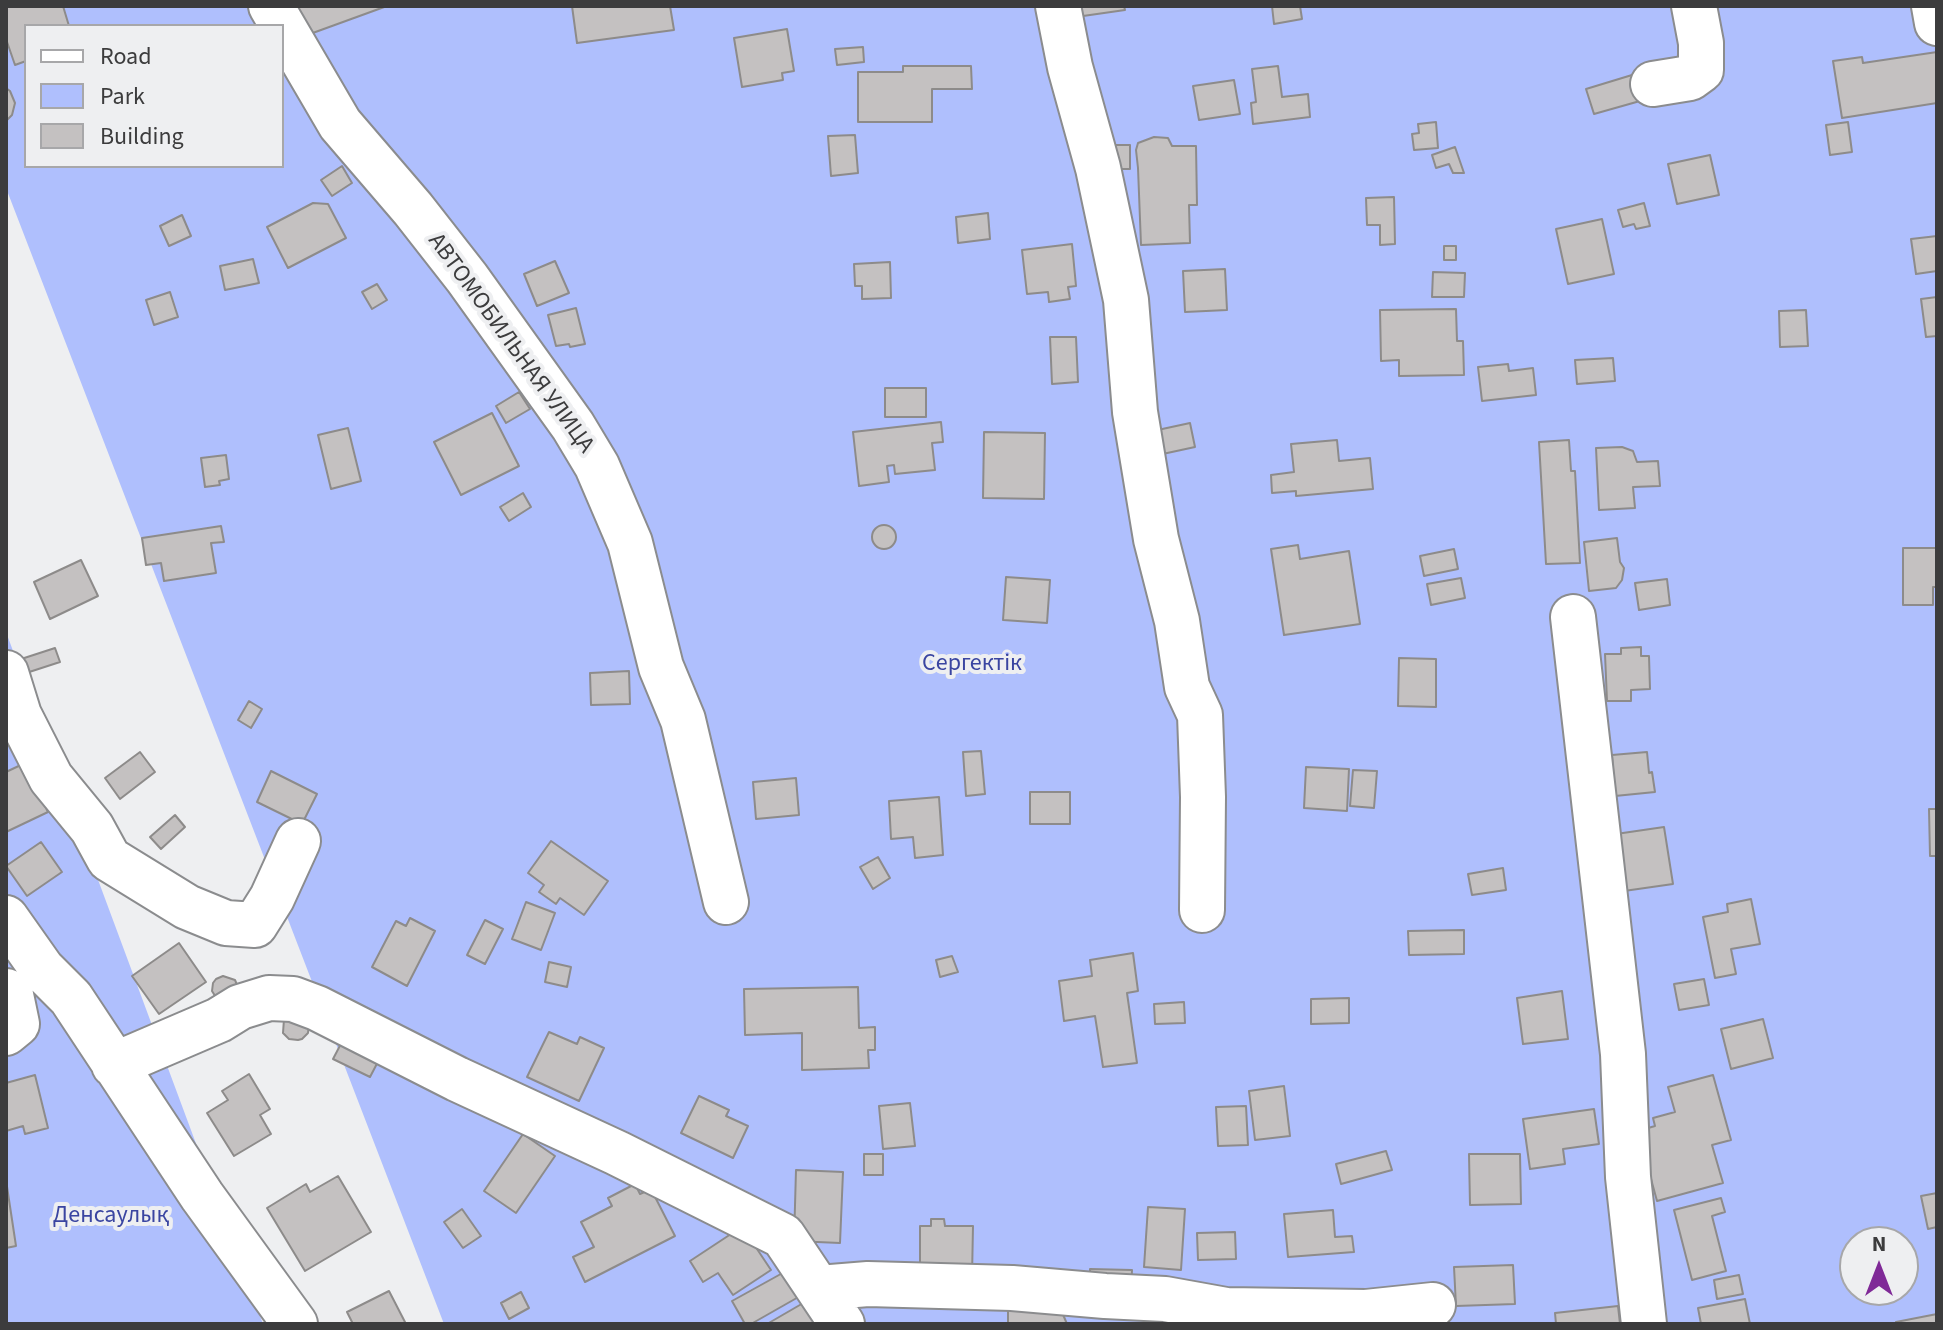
<!DOCTYPE html>
<html>
<head>
<meta charset="utf-8">
<style>
	body { margin:0 }
	#map { position:relative; width:1943px; height:1330px; overflow:hidden; background:#eeeff1; font-family:"Source Sans 3",sans-serif }
	canvas { display:block }
	.frame { position:absolute; inset:0; border:8px solid #3c3c3d; pointer-events:none }
	.legend { position:absolute; left:24px; top:24px; width:260px; height:144px; box-sizing:border-box; background:#eeeff1; border:2px solid #a7a7a9; margin:0; padding:10px 14px; list-style:none; font-size:24px; color:#3c3c3d }
	.legend li { display:flex; align-items:center; gap:16px; height:40px }
	.legend b { width:40px; border:2px solid #a7a7a9 }
	.north { position:absolute; left:1839px; top:1226px; width:80px; height:80px; box-sizing:border-box; background:#eeeff1; border:2px solid #a7a7a9; border-radius:50%; rotate:0deg; font-size:22px; font-weight:700; line-height:32px; text-align:center; color:#3c3c3d }
	.north::after { content:''; display:block; margin:auto; width:28px; height:36px; background:#7f2997; clip-path:polygon(50% 0,100% 100%,50% 72%,0 100%) }
</style>
</head>
<body>
<div id="map">
<canvas width="1943" height="1330"></canvas>
<div class="frame"></div>
<ul class="legend">
<li><b style="height:10px;background:#fff"></b>Road</li>
<li><b style="height:22px;background:#afbffd"></b>Park</li>
<li><b style="height:22px;background:#c4c1c1"></b>Building</li>
</ul>
<div class="north">N</div>
</div>
<script>
const g = document.querySelector('canvas').getContext('2d');
g.lineJoin = 'round';
function fill(path, color) { g.fillStyle = color; g.fill(path, 'evenodd'); }
function strokePath(path, color, width, dash) { g.strokeStyle = color; g.lineWidth = width; g.lineCap = dash ? 'butt' : 'round'; g.setLineDash(dash || []); g.stroke(path); }
function write(font, color, halo, rows, align = 'center') {
  g.font = font + ' "Source Sans 3",sans-serif'; g.lineWidth = 8; g.setLineDash([]); g.textBaseline = 'middle'; g.strokeStyle = halo; g.fillStyle = color; for (const [text, x, y, turn = 0] of rows) {
    g.save(); g.translate(x, y); g.rotate((+turn || 0) * Math.PI / 180); g.textAlign = isNaN(turn) ? turn : align; if (halo) g.strokeText(text, 0, 0); g.fillText(text, 0, 0); g.restore();
  }
}
fill(new Path2D(`
	M6 6H1937V1324H444L6 188ZM26 26H282V166H26ZM1855 1242H1903V1290H1855Z
	M6 632 263 1324H6Z`), '#afbffd');
const building = new Path2D(`
	M6 6H63L69 26H26V61L15 65 6 39Z
	M287 6H387L299 38Z
	M572 6H670L674 30 577 43Z
	M1075 6H1124L1125 10 1076 17Z
	M1272 6H1300L1302 19 1274 24Z
	M787 29 794 71 782 73 783 80 742 87 734 38Z
	M863 47 864 62 837 65 835 49Z
	M1937 52V103L1842 118 1833 61 1862 57 1863 63Z
	M903 66H971L972 89H932V122H858V72H903Z
	M1278 66 1282 97 1308 94 1310 117 1253 124 1251 103 1256 102 1252 69Z
	M1632 75 1640 101 1594 114 1586 89Z
	M1234 80 1240 114 1199 120 1193 86Z
	M6 88 10 91 15 103 12 115 6 121Z
	M1436 122 1438 148 1414 150 1412 134 1419 133 1418 124Z
	M1848 122 1852 152 1830 155 1826 125Z
	M855 135 858 173 831 176 828 136Z
	M1154 137 1168 138 1172 146H1196L1197 205H1189L1190 243 1141 245 1138 168 1136 150 1138 143Z
	M1108 145H1130V169H1108Z
	M1455 147 1464 173H1453L1449 164 1436 168 1432 155Z
	M1710 155 1719 195 1677 204 1668 164Z
	M342 166 352 183 332 196 321 180Z
	M1394 197 1395 244 1380 245V225H1367L1366 198Z
	M313 203 328 204 346 238 288 268 267 227Z
	M1644 203 1650 226 1636 229 1634 224 1623 227 1618 210Z
	M988 213 990 239 958 243 956 217Z
	M182 215 191 236 169 246 160 226Z
	M1602 219 1614 274 1568 284 1556 229Z
	M1937 236V271L1916 274 1911 239Z
	M1072 244 1076 286 1068 287 1070 299 1049 302 1048 292 1027 294 1022 250Z
	M1444 246H1456V260H1444Z
	M253 259 259 283 225 290 220 266Z
	M555 261 569 293 537 306 524 274Z
	M890 262 891 298 862 299V286H855L854 264Z
	M1225 269 1227 310 1185 312 1183 271Z
	M1433 272 1465 273 1464 297H1432Z
	M377 284 387 300 372 309 362 292Z
	M170 292 178 317 154 325 146 300Z
	M1937 297V336L1926 337 1921 299Z
	M576 308 585 344 570 347 569 344 556 346 548 315Z
	M1456 309 1457 341H1463L1464 375 1399 376V360L1381 361 1380 310Z
	M1806 310 1808 346 1780 347 1779 311Z
	M1050 337H1076L1078 382 1052 384Z
	M1613 358 1615 381 1577 384 1575 360Z
	M1508 364 1509 371 1533 368 1536 395 1482 401 1478 367Z
	M885 388H926V417H885Z
	M519 392 530 409 506 423 496 406Z
	M492 413 519 466 461 495 434 442Z
	M941 422 943 442 932 443 935 470 895 474 894 465 887 466 889 482 859 486 853 432Z
	M1190 423 1195 447 1158 455 1153 431Z
	M348 428 361 481 331 489 318 435Z
	M984 432 1045 433 1044 499 983 498Z
	M1337 440 1339 461 1370 458 1373 489 1296 496V491L1272 493 1271 475 1294 472 1291 444Z
	M1569 440 1571 471H1575L1580 563 1546 564 1539 442Z
	M1622 447 1633 451 1637 462 1658 461 1660 486 1633 487 1635 508 1599 510 1596 448Z
	M226 455 229 479 219 481 220 485 205 487 201 458Z
	M523 493 531 507 509 521 500 507Z
	M872 537a12 12 0 1 1 24 0a12 12 0 1 1-24 0Z
	M221 526 224 542 211 543 216 573 164 581 161 563 146 565 142 538Z
	M1617 538 1620 562 1624 568 1622 580 1616 588 1589 591 1584 542Z
	M1298 545 1300 559 1349 551 1360 624 1284 635 1271 549Z
	M1903 548H1937V587H1933V605H1903Z
	M1454 549 1458 569 1424 576 1420 556Z
	M81 560 98 596 50 619 34 582Z
	M1006 577 1050 580 1047 623 1003 620Z
	M1461 578 1465 598 1431 605 1427 584Z
	M1667 579 1670 605 1639 610 1635 583Z
	M1641 647V656H1649L1650 689 1631 690V701H1607L1605 654H1621V648Z
	M55 648 60 662 20 675 15 661Z
	M1399 658 1436 659V707L1398 706Z
	M629 671 630 704 591 705 590 673Z
	M249 701 262 709 251 728 238 720Z
	M981 751 985 794 966 796 963 752Z
	M140 752 155 772 120 799 105 778Z
	M1647 752 1649 773 1652 772 1655 792 1615 796 1612 755Z
	M25 763 48 812 6 832V772Z
	M1306 767 1349 769 1347 811 1304 808Z
	M1353 770 1377 771 1374 808 1350 806Z
	M271 771 317 794 302 824 257 802Z
	M796 778 799 815 756 819 753 782Z
	M1030 792H1070V824H1030Z
	M939 797 943 855 915 858 913 837 891 839 889 801Z
	M1929 809H1937V856H1930Z
	M175 815 185 827 161 849 150 837Z
	M1664 827 1673 884 1624 891 1616 834Z
	M551 841 608 881 584 915 560 898 556 904 539 892 544 885 528 873Z
	M41 842 62 872 27 896 6 866Z
	M878 857 890 878 873 889 860 867Z
	M1503 868 1506 890 1472 895 1468 874Z
	M1751 899 1760 944 1731 949 1736 974 1715 978 1703 917 1728 912 1727 904Z
	M526 902 555 913 541 950 512 939Z
	M410 918 435 931 407 986 372 967 396 921 406 926Z
	M485 920 503 929 485 964 467 955Z
	M1464 930V954L1409 955 1408 931Z
	M179 943 206 982 159 1014 132 976Z
	M1133 953 1138 991 1127 993 1137 1063 1103 1067 1095 1016 1064 1021 1059 981 1092 976 1090 960Z
	M952 956 958 972 940 977 936 960Z
	M549 962 571 967 567 987 545 982Z
	M223 976 235 980 238 987 217 999 212 991 213 983 216 979Z
	M1704 979 1709 1005 1679 1010 1674 984Z
	M858 987 859 1028 875 1027V1050H868L869 1068 802 1070V1033L745 1035 744 989Z
	M1562 991 1568 1039 1523 1044 1517 998Z
	M1349 998V1023L1311 1024V999Z
	M1184 1002 1185 1023 1155 1024 1154 1004Z
	M284 1019 309 1024 308 1033 302 1039 298 1040 289 1039 283 1033Z
	M1763 1019 1773 1058 1731 1069 1721 1029Z
	M549 1032 577 1044 580 1037 604 1048 579 1101 527 1077Z
	M345 1036 382 1054 370 1077 333 1059Z
	M249 1074 270 1109 260 1115 271 1134 234 1156 207 1113 228 1100 222 1091Z
	M35 1075 48 1128 25 1134 23 1126 6 1131V1083Z
	M1713 1075 1731 1140 1712 1145 1723 1183 1657 1201 1638 1131 1655 1126 1653 1118 1675 1112 1668 1087Z
	M1284 1086 1290 1136 1255 1140 1249 1091Z
	M699 1096 729 1110 726 1116 748 1126 733 1158 681 1133Z
	M910 1103 915 1146 883 1149 879 1106Z
	M1246 1106 1248 1145 1218 1146 1216 1107Z
	M1594 1109 1599 1144 1563 1149 1565 1164 1530 1169 1523 1119Z
	M523 1134 555 1156 516 1213 484 1191Z
	M1386 1151 1392 1170 1341 1184 1336 1164Z
	M864 1154H883V1175H864Z
	M1469 1154H1520L1521 1204 1470 1205Z
	M796 1170 843 1172 840 1243 794 1241Z
	M338 1176 371 1232 305 1271 267 1208 306 1184 310 1192Z
	M6 1180 16 1246 6 1248Z
	M635 1184 640 1194 651 1189 675 1236 585 1282 573 1257 594 1247 581 1222 612 1206 608 1198Z
	M1937 1193V1227L1928 1229 1921 1196Z
	M1721 1198 1725 1212 1712 1216 1726 1271 1692 1280 1674 1210Z
	M1148 1207 1185 1209 1181 1270 1144 1267Z
	M462 1209 481 1236 463 1248 444 1222Z
	M1333 1210 1335 1237 1352 1236 1354 1252 1288 1257 1284 1214Z
	M931 1219H944L945 1226H973L972 1277H920V1226H931Z
	M737 1230 746 1243 751 1240 771 1270 733 1295 718 1273 703 1282 690 1261Z
	M1235 1232 1236 1259 1198 1260 1197 1233Z
	M1513 1265 1515 1304 1456 1306 1454 1267Z
	M1090 1269 1132 1270 1131 1291H1090Z
	M788 1270 802 1295 751 1324H745L732 1301Z
	M1739 1275 1743 1294 1717 1299 1714 1280Z
	M389 1291 406 1324H353L347 1312Z
	M521 1292 529 1308 509 1319 501 1303Z
	M1745 1299 1750 1324H1701L1698 1308Z
	M805 1302 818 1324H767Z
	M1008 1305H1059L1067 1324H1008Z
	M1618 1306 1620 1324H1556L1555 1313Z
	M1937 1314V1324H1897L1896 1322Z`);
fill(building, '#c4c1c1');
strokePath(building, '#8d8b8a', 2);
const minor = new Path2D(`
	M271 6 340 124 413 209 467 278 573 426 597 466 630 543 661 667 683 720 726 902
	M1058 6 1070 67 1098 168 1126 300 1135 412 1156 539 1177 621 1187 687 1200 715 1203 797 1202 910
	M1934 6 1937 23
	M1653 84 1690 78 1701 70V43L1694 6
	M1573 617 1623 1054 1628 1177 1644 1324
	M6 673 19 715 51 778 92 828 109 859 187 907 226 923 255 925 272 898 298 841
	M6 918 42 969 71 998 202 1196 295 1324
	M6 991 11 995 17 1024 6 1033
	M114 1065 219 1020 240 1007 269 998 293 999 317 1008 457 1079 617 1153 783 1236 842 1324
	M819 1288 868 1284 1012 1288 1105 1296 1165 1299 1226 1310 1366 1312 1433 1305`);
strokePath(minor, '#8b8c8e', 48);
strokePath(minor, '#fff', 44);
write('24px', '#3c3c3d', '#eeeff1', [
	["АВТОМОБИЛЬНАЯ УЛИЦА",510,344,54]
]);
write('24px', '#3a45a1', '#eeeff1', [
	["Сергектік",972,665],
	["Денсаулық",111,1217]
]);
</script>
</body>
</html>
